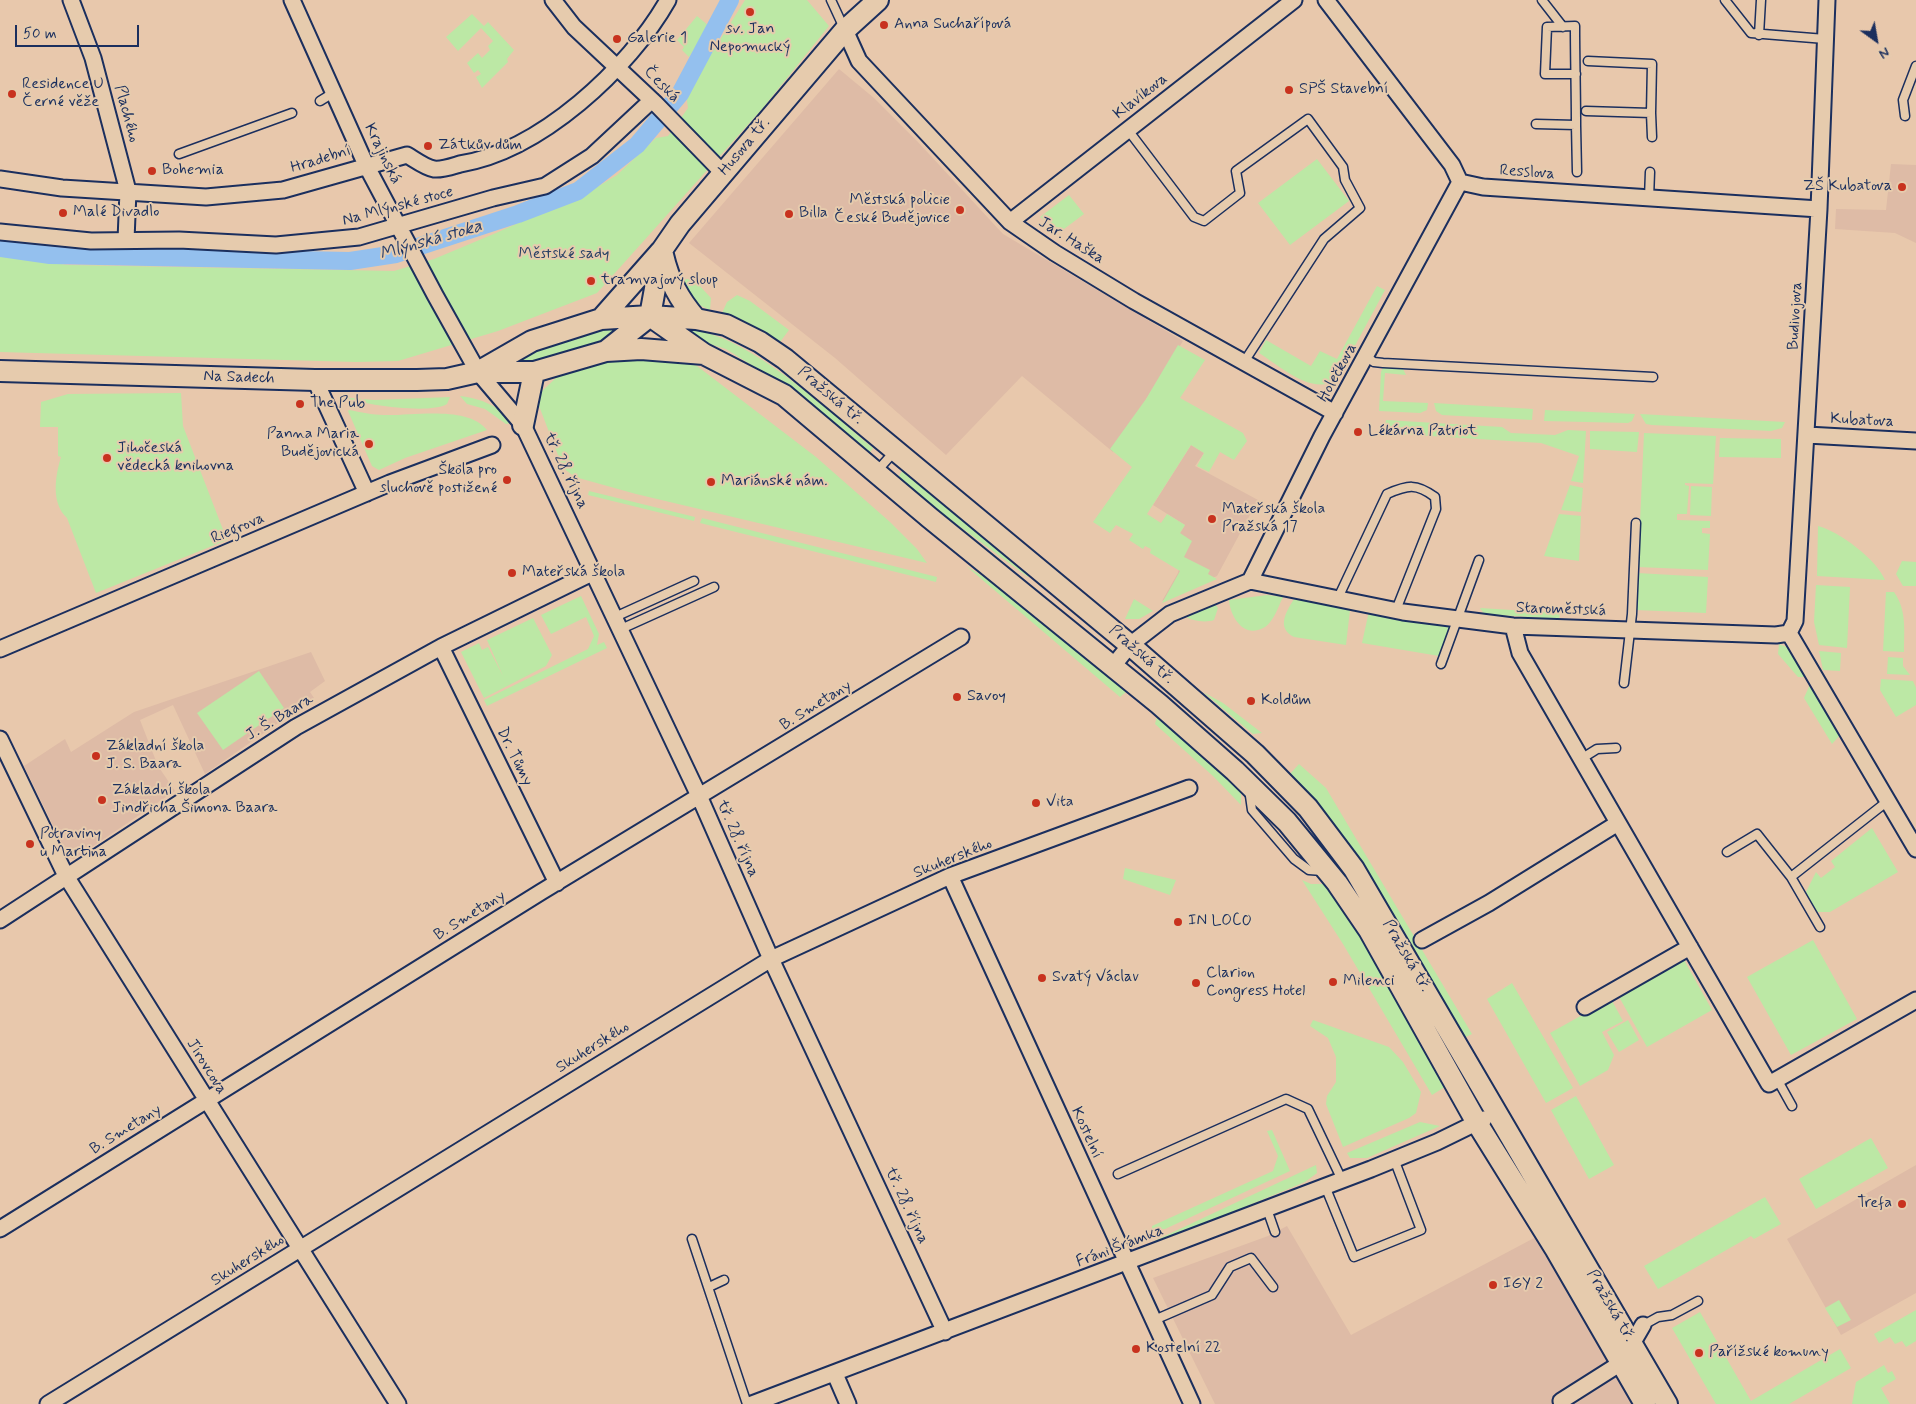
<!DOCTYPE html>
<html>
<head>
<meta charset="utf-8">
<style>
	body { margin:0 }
	#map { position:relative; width:1916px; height:1404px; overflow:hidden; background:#e8c8ac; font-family:Mynerve,sans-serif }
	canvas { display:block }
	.north { position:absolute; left:1851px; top:15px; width:50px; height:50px; -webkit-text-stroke:4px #e6cbad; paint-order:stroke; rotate:148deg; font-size:14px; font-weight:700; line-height:20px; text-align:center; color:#1b2f5e }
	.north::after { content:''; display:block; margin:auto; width:18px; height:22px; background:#1b2f5e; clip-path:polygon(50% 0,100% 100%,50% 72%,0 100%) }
	.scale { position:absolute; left:15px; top:25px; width:124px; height:22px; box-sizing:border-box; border:2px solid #1b2f5e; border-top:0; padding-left:6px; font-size:15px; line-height:18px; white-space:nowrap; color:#1b2f5e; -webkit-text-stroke:4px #e6cbad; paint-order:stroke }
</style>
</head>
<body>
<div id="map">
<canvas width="1916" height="1404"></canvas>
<div class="north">N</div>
<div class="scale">50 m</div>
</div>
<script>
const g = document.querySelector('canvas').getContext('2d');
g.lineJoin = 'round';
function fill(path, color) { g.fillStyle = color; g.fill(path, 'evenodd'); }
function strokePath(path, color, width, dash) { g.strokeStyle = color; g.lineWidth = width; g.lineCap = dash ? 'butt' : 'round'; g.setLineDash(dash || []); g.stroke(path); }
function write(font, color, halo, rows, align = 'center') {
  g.font = font + ' Mynerve,sans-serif'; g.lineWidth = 4; g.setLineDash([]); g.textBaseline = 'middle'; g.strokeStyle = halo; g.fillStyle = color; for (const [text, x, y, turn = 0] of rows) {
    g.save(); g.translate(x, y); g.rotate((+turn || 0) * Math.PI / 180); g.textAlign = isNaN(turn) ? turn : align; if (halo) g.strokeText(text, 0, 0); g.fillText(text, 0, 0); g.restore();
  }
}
fill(new Path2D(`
	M839 69 874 98 917 141 1003 234 1183 341 1113 452 1022 376 946 455 835 358 689 243Z
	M1891 164 1916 165V243L1895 233 1835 229 1836 209 1886 210Z
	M1191 445 1204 453 1195 466 1258 500 1217 576 1162 601 1178 573 1182 558 1180 533 1185 525 1153 505Z
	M311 652 325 681 310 692 314 698 205 774 173 705 140 720 158 766 175 791 74 859 69 858 24 766 65 739 71 752 134 712Z
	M1916 1165V1293L1841 1335 1787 1239Z
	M1287 1226 1351 1335 1536 1237 1634 1404H1215L1153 1278 1268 1236Z`), '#debba6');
fill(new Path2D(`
	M745 0H807L829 26 762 109 597 293 498 331 398 361 356 362 0 352V256L68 265 394 271 434 259 496 233 594 189 617 175 656 138 668 136 688 108 686 94Z
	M472 14 484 26 488 22 514 50 507 59 508 62 482 88 476 77 481 74 478 70 474 73 467 63 478 53 482 58 490 50 488 46 493 41 481 28 458 51 446 37Z
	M697 16 709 26 689 57 682 50 684 47 677 40Z
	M1317 159 1349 201 1290 245 1258 203Z
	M1069 195 1084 214 1060 232 1040 217Z
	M688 279 698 284 711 298 710 310 695 303 679 280Z
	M1377 286 1385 290 1337 379C1313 397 1280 366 1259 353L1266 340 1311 366 1320 351 1337 359Z
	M737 295 750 301 789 330 780 342 735 317 722 313 727 302Z
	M601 329 620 331C589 351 547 361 511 363L538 347Z
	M681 329C742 328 827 410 873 448L867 456 794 392 726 349 703 342Z
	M1178 345 1205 360 1180 398 1243 433 1247 441 1234 460 1220 452 1209 472 1197 466 1204 453 1191 445 1147 514 1161 523 1167 514 1185 525 1180 533 1192 541 1184 557 1210 570 1208 574 1217 579 1162 603 1180 571 1150 553 1151 549 1145 546 1143 549 1129 540 1133 534 1116 525 1110 533 1093 522 1132 467 1110 449 1146 399Z
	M632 355 686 361 697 366 816 457 890 522 917 549 927 563 636 494 575 477 563 468 539 406 540 393 559 375Z
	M1384 365 1402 367 1406 375 1385 373 1383 401 1428 403 1427 410 1420 413 1379 411 1381 372Z
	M181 393 183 426 227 540 96 593 67 518C51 503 55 477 61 457L58 456V427H40L41 402 68 394Z
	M460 396C482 399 498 405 512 423L506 424 485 409 467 404Z
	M340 397 374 400 450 397 447 404C428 415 362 404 340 397Z
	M1434 403 1533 409 1532 420 1442 415 1436 411Z
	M349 410C361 412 372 415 384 415 412 416 468 405 487 430L405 458 379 470 372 466 348 411Z
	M1545 410 1635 414 1632 421 1628 423 1544 421Z
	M1640 414 1785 422 1782 428 1771 431 1652 425 1646 424Z
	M1386 420 1502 427 1511 433 1555 435 1568 430 1586 431 1583 483 1571 481 1579 456 1541 443 1384 433Z
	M1590 431 1639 432 1637 452 1590 449Z
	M1644 433 1716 436 1713 484 1685 483V485L1689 486 1687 514H1677V520L1710 521V528H1702V533L1710 534 1708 570 1638 567Z
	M1720 438 1781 439V458L1719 457Z
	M903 470 1029 570 1028 577 936 509 898 477Z
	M1570 485 1583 488 1581 512 1561 510Z
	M1691 486 1712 487 1711 516 1690 515Z
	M589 491 695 517 694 521 588 495Z
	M1559 514 1581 516 1579 561 1544 556Z
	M702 518 937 577 936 582 700 523Z
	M1818 526C1839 531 1877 560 1885 580L1817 576Z
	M1902 561 1916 562V586H1903L1896 574Z
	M966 566 997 585 1126 692 1120 697Z
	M1637 573 1708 577 1706 613 1636 610Z
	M1816 585 1850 587 1847 648 1819 645 1814 622Z
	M1886 592H1894C1907 610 1904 631 1904 652L1883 651Z
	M1267 595 1283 597C1278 607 1273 625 1261 629 1242 637 1230 615 1229 600Z
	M581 596 599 634 597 645 604 642 607 648 487 706 484 700 588 649 594 636 586 617 551 634 541 615Z
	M1134 599 1153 611 1139 619H1125Z
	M1294 599 1347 607 1350 610 1346 645 1294 637C1276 628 1286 612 1294 599Z
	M1215 604 1218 608 1214 620C1206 623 1191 621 1185 616Z
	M1480 608 1560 613 1559 619 1484 614Z
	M1369 611 1450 627 1439 656 1362 643Z
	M533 618 552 655 546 666 484 698 461 652 479 643 482 650 488 647 503 676 487 640Z
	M1779 644 1789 648 1807 677H1798L1778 654Z
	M1819 651 1841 653 1840 671 1823 670Z
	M1888 657 1903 658V666L1910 675 1887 674Z
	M259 671 284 708 223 750 197 713Z
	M1881 679 1913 681 1916 688V705L1896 717 1880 690Z
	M1811 682 1841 734 1832 744 1804 698Z
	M1203 692 1223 703 1262 733 1253 734Z
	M1157 716 1241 789V805L1213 776 1155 724Z
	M1299 764 1326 788 1472 1034 1464 1038C1414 946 1363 851 1290 774Z
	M1872 828 1898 872 1830 912H1817L1805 894 1816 872 1821 878 1835 867 1831 861Z
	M1125 868 1176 880 1170 895 1123 879Z
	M1302 880 1311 884H1325C1371 948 1408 1017 1448 1085L1432 1095 1343 944Z
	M1813 940 1857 1019 1791 1055 1747 977Z
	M1683 958 1712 1010 1647 1047 1618 995Z
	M1512 983 1573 1088 1546 1103 1487 999Z
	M1611 999 1623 1021 1602 1032 1614 1055 1608 1070 1580 1086 1550 1033Z
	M1313 1020 1389 1047 1403 1062 1421 1092 1416 1113 1409 1118 1343 1147 1326 1104 1327 1096 1336 1082V1057L1328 1038 1310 1026Z
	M1628 1020 1639 1040 1619 1052 1607 1032Z
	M1576 1096 1614 1165 1589 1179 1551 1110Z
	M1420 1122 1440 1126 1367 1158H1350L1347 1153Z
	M1272 1130 1290 1171 1165 1229H1152V1226L1273 1171 1278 1156 1267 1131Z
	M1871 1138 1888 1168 1816 1209 1799 1179Z
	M1316 1165 1317 1173 1305 1182 1155 1244 1154 1241Z
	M1765 1197 1781 1224 1754 1239 1751 1236 1658 1289 1644 1266Z
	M1839 1300 1851 1320 1837 1327 1825 1308Z
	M1916 1310V1341L1906 1347 1902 1341 1895 1344 1890 1337 1879 1343 1874 1334Z
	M1700 1312 1751 1401 1840 1349 1851 1368 1789 1404H1716L1672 1328Z
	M1884 1365 1888 1373 1892 1371 1896 1379 1881 1388 1890 1404H1852L1856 1382Z`), '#bce8a5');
strokePath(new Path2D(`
	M0 248 50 255 350 261 396 254 518 214 578 191 637 145 680 94 730 0`), '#94c0ee', 18);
const lane = new Path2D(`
	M831 0 844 28
	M1542 0 1563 27
	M1725 0 1751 33 1825 39
	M1759 35 1761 0
	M1588 61 1652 64 1651 113
	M1576 74H1545L1547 27 1575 26C1575 59 1576 92 1576 125
	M320 101 333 93
	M1586 111 1651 113 1652 137
	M1905 116 1903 100 1916 66
	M1536 124 1576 125 1577 172
	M1128 130 1194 217 1204 221 1240 193 1236 171 1308 119 1343 167 1345 180 1360 208 1324 239 1244 362
	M179 154 292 113
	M1649 198 1650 172
	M1366 357 1374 362 1383 363 1653 377
	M877 471 894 452
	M1338 598 1387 494C1408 485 1416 483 1435 497L1436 509 1396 610
	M615 617 694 581
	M621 629 714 587
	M1441 664 1479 560
	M1624 683 1632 614 1636 523
	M1581 759 1597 749 1616 748
	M1249 789 1252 810 1294 859 1309 870 1322 871
	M1727 852 1757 834 1791 877 1889 800
	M1791 877 1820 927
	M1777 1079 1792 1106
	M1118 1174 1286 1099 1308 1109 1342 1180
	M1325 1186 1354 1257 1421 1230 1394 1159
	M1267 1209 1275 1232
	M692 1239 747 1404
	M709 1287 724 1280
	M1152 1321 1212 1295 1230 1267 1251 1258 1273 1287
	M1640 1327 1658 1317 1672 1315 1698 1301`);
const street = new Path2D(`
	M71 0 93 58 128 191 126 240
	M292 0 366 165 435 295 478 372 523 425 700 798 771 959 945 1332
	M553 0 574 27 656 104 723 173
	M1326 0 1452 165 1460 182
	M845 30 859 61 1010 222 1055 253 1134 301 1335 413
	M0 179 62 188 206 197 283 190 407 155C414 159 426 168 434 169 442 170 453 166 460 164 540 151 629 69 668 0
	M1460 182 1483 187 1819 209
	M1010 222 1294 0
	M0 232 91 241 179 240 276 245 359 237 493 198 545 186 592 156 652 100
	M315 380 367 493
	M1807 435 1916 441
	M1250 581 1322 436 1460 182
	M1513 626 1520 653 1769 1084 1916 1000
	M1789 633 1795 621 1819 209 1827 0
	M1789 633 1916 849
	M441 647 557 883
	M0 649 390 483 492 445
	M1113 666 1130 645 1170 614 1250 581 1403 612 1513 626 1776 635 1789 633
	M0 739 66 876 398 1404
	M950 876 1192 1404
	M0 920 296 727 441 647 594 572
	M1422 940 1489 903 1618 823
	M1585 1007 1690 947
	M0 1229 541 892 961 637
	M1632 1344 1643 1325
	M835 1374 848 1404
	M1561 1401 1621 1363
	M48 1404 771 959 950 876 1189 788
	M752 1404 1371 1169 1437 1142 1484 1119`);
const secondary = new Path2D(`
	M663 255C669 281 679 299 696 319
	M650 316 704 354 784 395 930 518 1159 704 1235 771 1287 822 1337 883 1369 930 1477 1123 1556 1250 1645 1404
	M650 316 662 250 680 224 845 30 878 0
	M601 319 661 251
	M606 351 650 316
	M0 371 315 380H417L447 379 478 372H534L606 351 641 349 704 354
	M478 372 532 341 601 319 650 316 696 319 726 325 760 342 785 359 1130 645 1255 754 1308 808 1354 869 1667 1404
	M523 425 534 372`);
strokePath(lane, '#1b2f5e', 11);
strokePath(street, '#1b2f5e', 19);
strokePath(secondary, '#1b2f5e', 24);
strokePath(lane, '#e6cbad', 8);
strokePath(street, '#e6cbad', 15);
strokePath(secondary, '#e6cbad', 20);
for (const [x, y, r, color] of [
	[750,12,5,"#c8321e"],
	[884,25,5,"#c8321e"],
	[617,39,5,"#c8321e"],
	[1289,90,5,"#c8321e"],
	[12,94,5,"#c8321e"],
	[428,146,5,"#c8321e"],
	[152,171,5,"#c8321e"],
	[1902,187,5,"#c8321e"],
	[960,210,5,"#c8321e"],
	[63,213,5,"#c8321e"],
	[789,214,5,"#c8321e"],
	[591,281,5,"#c8321e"],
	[300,404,5,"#c8321e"],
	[1358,432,5,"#c8321e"],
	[369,444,5,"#c8321e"],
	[107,458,5,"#c8321e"],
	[507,480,5,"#c8321e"],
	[711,482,5,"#c8321e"],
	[1212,519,5,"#c8321e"],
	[512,573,5,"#c8321e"],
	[957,697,5,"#c8321e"],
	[1251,701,5,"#c8321e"],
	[96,756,5,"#c8321e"],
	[102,800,5,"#c8321e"],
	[1036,803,5,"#c8321e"],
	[30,844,5,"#c8321e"],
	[1178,922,5,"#c8321e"],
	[1042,978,5,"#c8321e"],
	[1333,982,5,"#c8321e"],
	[1196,983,5,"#c8321e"],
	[1902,1204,5,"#c8321e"],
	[1493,1285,5,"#c8321e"],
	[1136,1349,5,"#c8321e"],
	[1699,1353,5,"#c8321e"]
]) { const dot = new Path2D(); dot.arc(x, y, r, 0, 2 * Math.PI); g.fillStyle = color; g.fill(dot); strokePath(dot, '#e6cbad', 2); }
write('16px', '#1b2f5e', '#e6cbad', [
	["Anna Suchařípová",894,25],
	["sv. Jan",750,30,"center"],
	["Nepomucký",750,48,"center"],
	["Galerie 1",627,39],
	["Residence U",22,85],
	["Černé věže",22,103],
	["SPŠ Stavební",1299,90],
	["Zátkův dům",438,146],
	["Bohemia",162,171],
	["ZŠ Kubatova",1892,187,"right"],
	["Městská policie",950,201,"right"],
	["České Budějovice",950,219,"right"],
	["Malé Divadlo",73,213],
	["Billa",799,214],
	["tramvajový sloup",601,281],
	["The Pub",310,404],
	["Lékárna Patriot",1368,432],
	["Panna Maria",359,435,"right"],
	["Budějovická",359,453,"right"],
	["Jihočeská",117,449],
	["vědecká knihovna",117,467],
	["Škola pro",497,471,"right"],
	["sluchově postižené",497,489,"right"],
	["Mariánské nám.",721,482],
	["Mateřská škola",1222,510],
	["Pražská 17",1222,528],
	["Mateřská škola",522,573],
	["Savoy",967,697],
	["Koldům",1261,701],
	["Základní škola",106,747],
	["J. S. Baara",106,765],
	["Základní škola",112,791],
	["Jindřicha Šimona Baara",112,809],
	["Vita",1046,803],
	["Potraviny",40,835],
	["u Martina",40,853],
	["IN LOCO",1188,922],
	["Clarion",1206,974],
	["Congress Hotel",1206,992],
	["Svatý Václav",1052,978],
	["Milenci",1343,982],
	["Trefa",1892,1204,"right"],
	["IGY 2",1503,1285],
	["Kostelní 22",1146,1349],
	["Pařížské komuny",1709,1353]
], 'left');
write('16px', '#1b2f5e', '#e6cbad', [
	["Česká",661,85,45],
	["Klavíkova",1141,97,-38],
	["Plachého",126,114,75],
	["Husova tř.",745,147,-50],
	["Krajinská",382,154,64],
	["Hradební",321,160,-17],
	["Resslova",1527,173,4],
	["Na Mlýnské stoce",398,207,-15],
	["Jar. Haška",1071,241,32],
	["Budivojova",1796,316,-87],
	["Holečkova",1338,373,-61],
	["Na Sadech",239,378,2],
	["Pražská tř.",830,396,40],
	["Kubatova",1862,421,3],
	["tř. 28. října",565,471,64],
	["Riegrova",238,529,-23],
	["Staroměstská",1561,610,2],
	["Pražská tř.",1141,655,41],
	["B. Smetany",816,706,-32],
	["J. Š. Baara",280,718,-31],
	["Dr. Tůmy",514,757,64],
	["tř. 28. října",737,839,66],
	["Skuherského",953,859,-22],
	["B. Smetany",470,916,-32],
	["Pražská tř.",1406,956,60],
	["Skuherského",593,1048,-32],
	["Jírovcova",206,1067,58],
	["B. Smetany",126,1130,-32],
	["Kostelní",1086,1133,66],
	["tř. 28. října",906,1206,65],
	["Fráni Šrámka",1120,1247,-21],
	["Skuherského",248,1261,-32],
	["Pražská tř.",1610,1306,60]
]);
write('16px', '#2b4265', '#e6cbad', [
	["Městské sady",564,255]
]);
write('italic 18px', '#273e6c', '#e6cbad', [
	["Mlýnská stoka",431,241,-16]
]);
</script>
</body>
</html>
